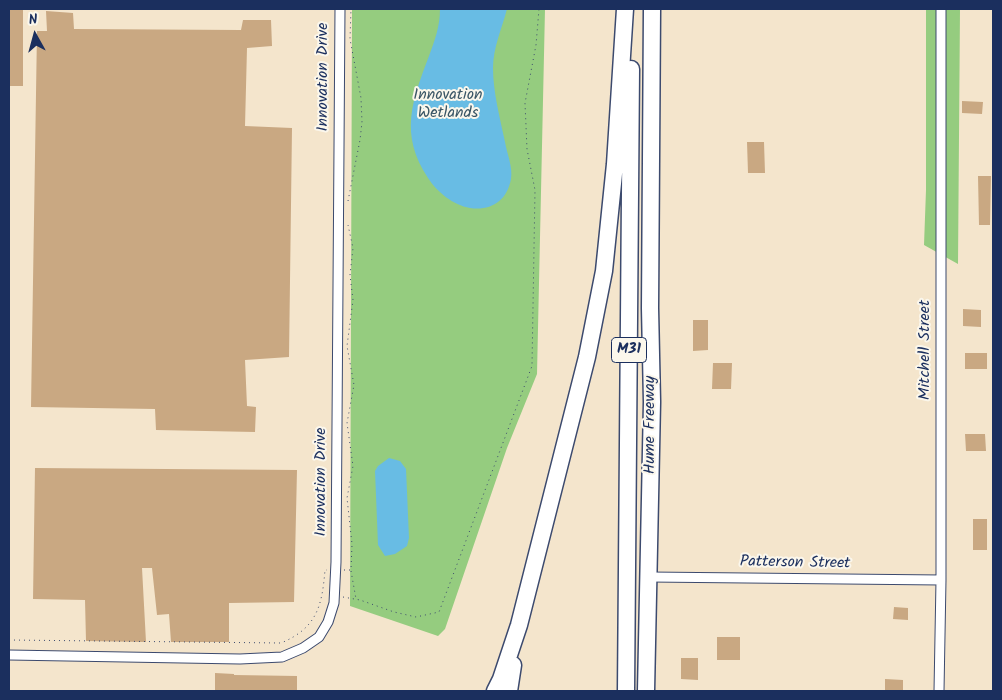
<!DOCTYPE html>
<html>
<head>
<meta charset="utf-8">
<style>
	body { margin:0 }
	#map { position:relative; width:1002px; height:700px; overflow:hidden; background:#f4e5cc; font-family:Kalam,sans-serif }
	canvas { display:block }
	.frame { position:absolute; inset:0; border:10px solid #1b2f5e; pointer-events:none }
	.north { position:absolute; left:10px; top:10px; width:50px; height:50px; -webkit-text-stroke:4px #fbf7ec; paint-order:stroke; rotate:353deg; font-size:14px; font-weight:700; line-height:20px; text-align:center; color:#1b2f5e }
	.north::after { content:''; display:block; margin:auto; width:18px; height:22px; background:#1b2f5e; clip-path:polygon(50% 0,100% 100%,50% 72%,0 100%) }
</style>
</head>
<body>
<div id="map">
<canvas width="1002" height="700"></canvas>
<div class="frame"></div>
<div class="north">N</div>
</div>
<script>
const g = document.querySelector('canvas').getContext('2d');
g.lineJoin = 'round';
function fill(path, color) { g.fillStyle = color; g.fill(path, 'evenodd'); }
function strokePath(path, color, width, dash) { g.strokeStyle = color; g.lineWidth = width; g.lineCap = dash ? 'butt' : 'round'; g.setLineDash(dash || []); g.stroke(path); }
function write(font, color, halo, rows, align = 'center') {
  g.font = font + ' Kalam,sans-serif'; g.lineWidth = 4; g.setLineDash([]); g.textBaseline = 'middle'; g.strokeStyle = halo; g.fillStyle = color; for (const [text, x, y, turn = 0] of rows) {
    g.save(); g.translate(x, y); g.rotate((+turn || 0) * Math.PI / 180); g.textAlign = isNaN(turn) ? turn : align; if (halo) g.strokeText(text, 0, 0); g.fillText(text, 0, 0); g.restore();
  }
}
fill(new Path2D(`
	M352 9H545L537 374 507 448 445 629 438 636 350 606Z
	M926 9H960L958 264 924 245 926 190Z`), '#95cc7f');
fill(new Path2D(`
	M440 9H507C502 28 493 48 493 68 493 92 500 118 505 142 507 154 513 167 511 179 507 201 491 211 470 208 453 205 437 192 428 178 399 134 412 101 429 56 435 40 440 26 440 9Z
	M389 458 400 461 406 469 409 538 407 546 395 554 385 556 378 545 375 471 378 466Z`), '#68bce4');
fill(new Path2D(`
	M9 9H23V86H9Z
	M46 11 73 13 74 29 241 30 243 20H271L272 46 247 48 245 126 292 128 289 357 245 360 247 406 256 407 255 432 156 430 155 409 31 407 37 31H47Z
	M962 101 983 102 982 114 962 113Z
	M747 142H764L765 173H748Z
	M978 176H991L990 225H979Z
	M963 309 981 310V327L963 326Z
	M693 320H708V350L693 351Z
	M965 353H987V369H965Z
	M713 363H732L731 389H712Z
	M965 434H985L986 451H966Z
	M35 468 297 470 294 602 229 603V642H171L169 614 157 615 152 568H142L146 642 86 641 85 600 33 599Z
	M973 519H987V550H973Z
	M894 607 908 608V620L893 619Z
	M717 637H740V660H717Z
	M681 658H698V680L681 679Z
	M215 673 234 674V675L297 676V691H215Z
	M885 679 903 680V691H885Z`), '#c9a882');
const street = new Path2D(`
	M649 577 941 580
	M9 655 240 659 282 657 303 648 319 637 328 622 334 603 336 562 340 9
	M939 691 941 580V9`);
const highway = new Path2D(`
	M495 691 501 679 519 625 587 357 604 271 615 164 625 9
	M509 691 513 665
	M626 691 631 69
	M646 691 652 402 650 308 652 9`);
strokePath(street, '#3c4a6e', 11);
strokePath(highway, '#3c4a6e', 19);
strokePath(new Path2D(`
	M348 201 360 140 362 122 361 98 350 39 351 9
	M344 570H351L352 544 347 498 353 466 347 423 354 385 347 346 353 300 350 275 353 248 348 225
	M351 571 356 599
	M343 597 360 600 394 612 416 617 439 612 532 366 535 190 527 149 525 103 536 45 539 9
	M9 640 281 643C317 628 322 606 325 570H327`), '#3c4a6e', 1, [1, 4]);
strokePath(street, '#fff', 9);
strokePath(highway, '#fff', 16);
for (const [x, y, w] of [
	[629,350,35]
]) { const box = new Path2D(); box.roundRect(x - w / 2, y - 12.5, w, 25, 4); g.fillStyle = '#fbf7ec'; g.fill(box); strokePath(box, '#1b2f5e', 1); }
write('bold 15px', '#1b2f5e', null, [
	["M31",629,350]
]);
write('16px', '#1b2f5e', '#fbf7ec', [
	["Innovation Drive",324,77,-90],
	["Mitchell Street",926,350,-90],
	["Hume Freeway",651,425,-90],
	["Innovation Drive",322,482,-90],
	["Patterson Street",795,564,1]
]);
write('16px', '#3a5666', '#fbf7ec', [
	["Innovation",448,96],
	["Wetlands",448,114]
]);
</script>
</body>
</html>
